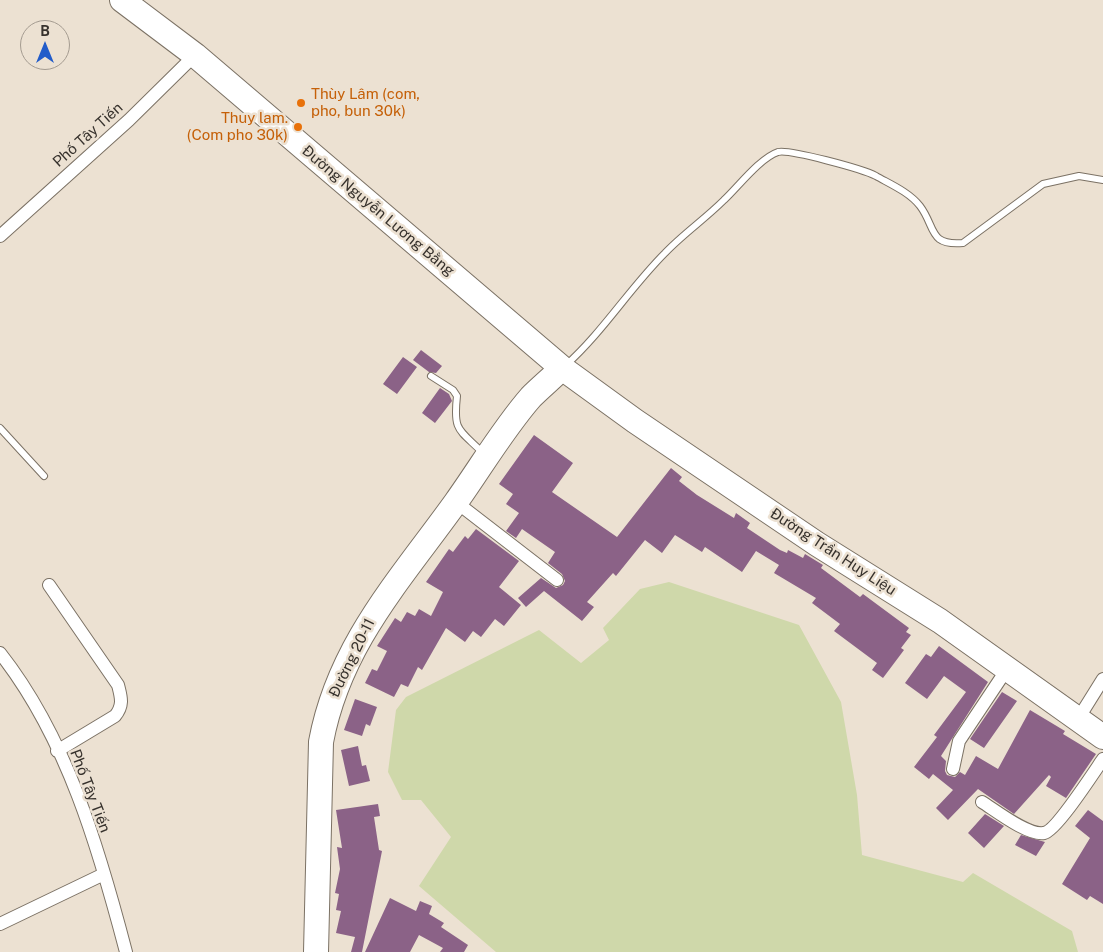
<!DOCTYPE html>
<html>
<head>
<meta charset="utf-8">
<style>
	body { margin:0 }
	#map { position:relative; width:1103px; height:952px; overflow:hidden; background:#ece1d2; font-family:"Public Sans",sans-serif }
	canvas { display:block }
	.north { position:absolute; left:20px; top:20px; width:50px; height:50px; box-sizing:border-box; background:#ece1d2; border:1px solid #a49b90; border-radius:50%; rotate:0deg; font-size:14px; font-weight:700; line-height:20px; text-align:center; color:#37322d }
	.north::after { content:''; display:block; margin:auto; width:18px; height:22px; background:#225cc9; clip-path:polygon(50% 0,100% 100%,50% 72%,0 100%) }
</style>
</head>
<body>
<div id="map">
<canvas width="1103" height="952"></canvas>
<div class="north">B</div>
</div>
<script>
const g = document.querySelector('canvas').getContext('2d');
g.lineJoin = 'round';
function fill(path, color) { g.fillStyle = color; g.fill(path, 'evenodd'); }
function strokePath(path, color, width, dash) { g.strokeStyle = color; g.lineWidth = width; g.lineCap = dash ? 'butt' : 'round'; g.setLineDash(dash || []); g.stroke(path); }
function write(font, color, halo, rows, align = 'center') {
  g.font = font + ' "Public Sans",sans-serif'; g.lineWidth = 5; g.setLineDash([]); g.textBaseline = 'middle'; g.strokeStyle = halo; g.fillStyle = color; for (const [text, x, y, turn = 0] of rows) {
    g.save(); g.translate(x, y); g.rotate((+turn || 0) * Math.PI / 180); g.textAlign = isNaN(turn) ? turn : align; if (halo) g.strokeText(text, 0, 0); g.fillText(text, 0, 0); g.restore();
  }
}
fill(new Path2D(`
	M669 582 799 625 841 702 857 795 862 855 963 882 973 873 1072 931 1078 952H496L419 886 451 837 421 800H402L388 772 396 710 406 697 539 630 581 663 609 640 603 628 640 589Z`), '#cfd8aa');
fill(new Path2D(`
	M421 350 442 366 436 373 429 372 413 360Z
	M403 357 417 367 397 394 383 384Z
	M440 388 449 394 452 401 435 423 422 413Z
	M534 435 573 463 552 492 617 537 671 468 682 477 679 481 697 495 734 518 736 513 750 523 747 528 780 550 787 553 788 550 803 558 805 554 823 565 821 568 860 597 863 594 909 628 906 632 911 635 901 648 904 650 883 678 872 670 877 663 834 631 840 624 812 603 816 598 774 573 779 565 756 551 742 572 705 547 702 552 675 535 662 553 645 540 616 576 613 573 587 602 594 607 582 621 544 591 526 607 518 598 541 578 556 588 563 585 565 581 562 574 548 563 555 552 522 529 516 538 506 531 519 513 506 504 513 494 499 484Z
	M476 529 519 561 499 587 521 605 504 626 495 619 481 637 473 631 465 642 446 628 422 670 418 667 408 687 401 684 394 697 365 683 372 669 377 671 387 651 377 646 395 618 401 622 407 612 415 616 419 609 431 616 443 592 426 582 449 549 453 552 465 536 468 539Z
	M939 646 988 682 941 756 946 761 945 771 947 775 955 777 960 772 965 775 976 756 998 769 1030 710 1065 731 1063 734 1096 754 1066 798 1046 786 1051 777 1049 775 1014 814 978 789 948 820 936 808 953 790 933 774 929 779 914 767 937 737 934 735 966 692 944 676 927 699 905 683 926 654 931 657Z
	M1002 692 1017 701 984 748 970 739Z
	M355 699 377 707 370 726 366 724 362 736 344 730Z
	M358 746 362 766 366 765 370 781 349 786 341 750Z
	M378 804 380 816 374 817 379 850 382 851 362 952H351L355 937 336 933 341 911 336 910 339 894 335 893 340 869 337 847 342 848 336 810Z
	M1088 810 1103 821V904L1090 896 1087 900 1062 884 1090 838 1075 826Z
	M985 814 1004 826 984 848 968 833Z
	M1021 835 1045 842 1036 856 1015 845Z
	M390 898 416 911 420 901 432 906 429 914 444 923 441 927 468 945 464 952H440L443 948 419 935 410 952H365Z`), '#8b6287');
const lane = new Path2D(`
	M565 366C603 332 629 289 665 253 683 234 705 219 724 200 738 187 760 158 778 152 789 149 863 169 876 176 890 184 909 192 920 206 936 227 928 246 963 243L1043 184 1079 176 1103 180
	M431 376 453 390 457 396C453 432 459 429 483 453
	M0 428 44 476`);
const street = new Path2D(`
	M0 236 129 120 195 55
	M456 502 557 580
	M49 585 118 685C121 697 124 705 115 716L57 751
	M0 653C67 738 99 849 126 952
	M1078 719 1103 679
	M953 769 959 741 1007 669
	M982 802C995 810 1028 836 1044 833 1056 831 1094 772 1103 759
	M0 924 104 874`);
const highway = new Path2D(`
	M122 0 195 55 562 368 635 421 817 544 940 621 1103 737
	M316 952 321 742C339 645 400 580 456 502 481 467 503 429 531 397 541 387 552 378 562 368`);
strokePath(lane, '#7b7164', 8);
strokePath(street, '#7b7164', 14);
strokePath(highway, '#7b7164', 26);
strokePath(lane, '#fff', 6);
strokePath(street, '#fff', 12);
strokePath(highway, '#fff', 24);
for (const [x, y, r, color] of [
	[301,103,5,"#e8710a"],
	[298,127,5,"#e8710a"]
]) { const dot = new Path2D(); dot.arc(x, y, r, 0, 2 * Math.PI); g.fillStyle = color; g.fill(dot); strokePath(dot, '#ece1d2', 2); }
write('15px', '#c56008', '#ece1d2', [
	["Thùy Lâm (com,",311,94],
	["pho, bun 30k)",311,111],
	["Thuy lam.",288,118,"right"],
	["(Com pho 30k)",288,135,"right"]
], 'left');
write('15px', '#37322d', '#ece1d2', [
	["Phố Tây Tiến",88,135,-42],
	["Đường Nguyễn Lương Bằng",378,211,40],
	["Đường Trần Huy Liệu",833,552,33],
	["Đường 20-11",352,658,-64],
	["Phố Tây Tiến",90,791,69]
]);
</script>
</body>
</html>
